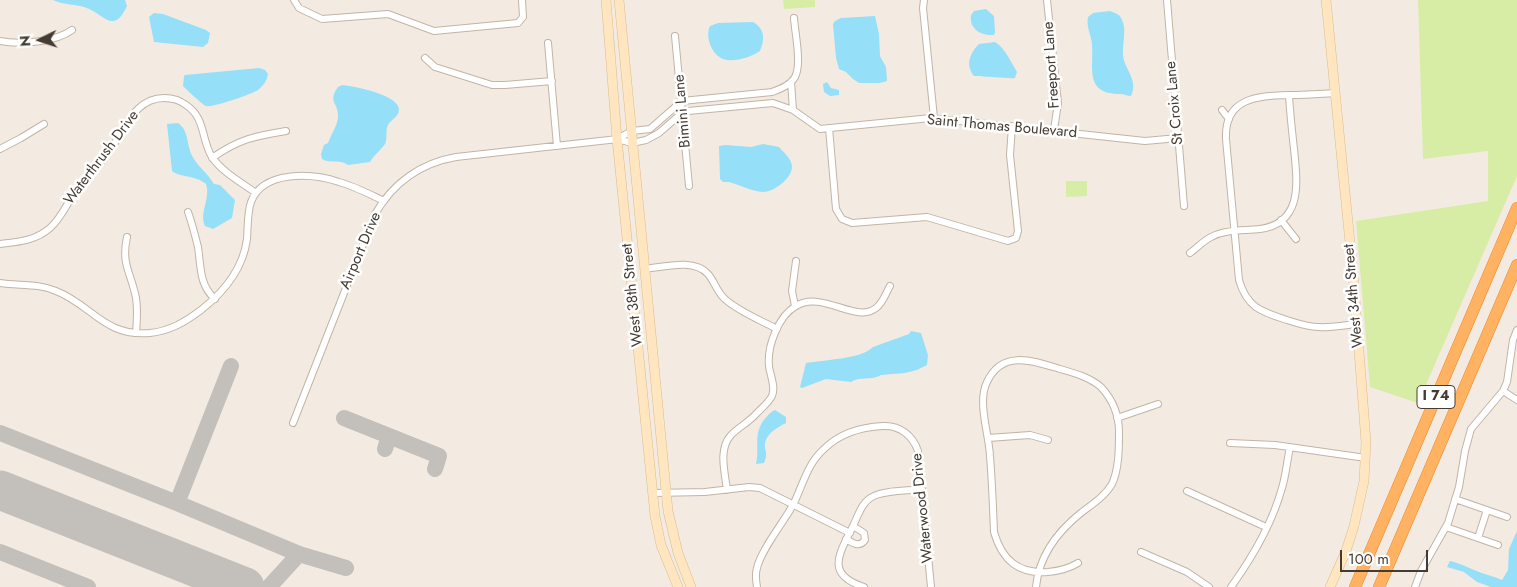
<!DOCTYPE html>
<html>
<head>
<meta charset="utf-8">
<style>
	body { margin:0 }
	#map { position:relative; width:1517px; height:587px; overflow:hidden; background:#f3ebe2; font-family:Jost,sans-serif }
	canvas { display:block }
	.north { position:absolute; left:15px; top:15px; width:50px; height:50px; -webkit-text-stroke:4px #fff; paint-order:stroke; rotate:266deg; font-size:14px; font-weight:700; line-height:20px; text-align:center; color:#453b32 }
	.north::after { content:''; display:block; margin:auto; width:18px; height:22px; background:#453b32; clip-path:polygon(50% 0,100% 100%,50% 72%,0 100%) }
	.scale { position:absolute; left:1340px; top:550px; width:88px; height:22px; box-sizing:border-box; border:2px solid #453b32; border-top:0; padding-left:6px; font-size:15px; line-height:18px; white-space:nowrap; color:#453b32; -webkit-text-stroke:4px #fff; paint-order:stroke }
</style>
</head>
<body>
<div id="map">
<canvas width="1517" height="587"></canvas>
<div class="north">N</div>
<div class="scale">100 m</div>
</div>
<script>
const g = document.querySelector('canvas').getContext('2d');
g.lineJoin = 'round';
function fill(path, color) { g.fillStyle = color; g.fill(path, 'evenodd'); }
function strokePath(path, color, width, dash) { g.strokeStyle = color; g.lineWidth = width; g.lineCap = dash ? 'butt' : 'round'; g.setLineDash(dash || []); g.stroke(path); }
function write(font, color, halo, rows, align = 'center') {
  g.font = font + ' Jost,sans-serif'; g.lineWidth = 5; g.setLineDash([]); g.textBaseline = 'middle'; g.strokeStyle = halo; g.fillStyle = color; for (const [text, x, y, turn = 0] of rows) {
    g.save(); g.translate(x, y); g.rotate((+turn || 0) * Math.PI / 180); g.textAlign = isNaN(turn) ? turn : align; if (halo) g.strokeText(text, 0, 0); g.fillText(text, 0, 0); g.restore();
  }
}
fill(new Path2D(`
	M783 0H815V7L784 9Z
	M1418 0H1517V176L1418 403 1370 387 1356 221 1488 201V151L1423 159Z
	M1066 181H1087V196L1066 197Z`), '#d7eda5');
fill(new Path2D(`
	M53 0H125L127 6C113 36 104 13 84 7 73 4 63 5 53 0Z
	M986 9 994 16 995 32 994 35C981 36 969 29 971 15L974 11Z
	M1110 11C1115 13 1120 14 1122 20 1127 29 1122 44 1123 55 1124 69 1139 80 1131 96 1127 96 1124 94 1120 94 1084 94 1094 68 1092 44 1091 34 1086 27 1088 17L1093 13Z
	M154 13 163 14 206 30 210 33 208 43 203 47 154 42 149 17Z
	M875 16 879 34 880 56 886 67 887 81 880 83H859L853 79 846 72 839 69 836 58 833 24 835 21 841 18Z
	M753 22C765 29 765 39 760 51 751 57 734 63 723 59 711 54 705 36 710 26L718 23Z
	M995 42C1005 48 1011 62 1017 72L1015 78C1012 79 981 76 974 76 965 65 970 53 979 44Z
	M259 68 265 70 268 74C267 81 263 86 258 90 252 94 212 108 206 106 204 106 186 89 183 86L184 76 185 75Z
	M827 82 831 88 839 90V95L830 96 824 92 823 84Z
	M342 85C354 86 400 95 399 110 398 118 391 119 388 125 385 131 388 138 385 144 381 150 374 155 370 162L348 165C341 159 330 164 322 159L321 154 324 145 328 143C331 135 338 124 338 117 339 103 327 102 338 87Z
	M178 123C190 131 186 148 194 159 199 167 208 174 214 184L220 185 235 200 232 218 213 229 205 226C199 212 211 198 206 184 196 175 181 178 172 171L167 124Z
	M763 144 779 147C784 153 792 159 792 167 792 178 774 192 763 192 751 191 740 185 729 182H723L720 179 719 146 726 145 751 147Z
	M911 331 921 333 928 355 927 365 917 370 905 373 881 375C872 381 859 376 851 382L826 379 802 388 800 387 806 363C822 360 862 359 873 347L909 334Z
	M775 410 786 417V423C778 427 767 433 765 443 764 452 769 452 764 463L756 464C760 447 753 437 763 421 767 416 770 412 775 410Z
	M1517 531V587H1491L1477 582 1464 572 1447 567 1450 561C1459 563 1465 566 1474 570 1483 574 1493 576 1502 580L1508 570 1509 549Z`), '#96dff8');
strokePath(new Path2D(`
	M344 418 389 436 385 449
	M0 433 177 503 299 554 346 568
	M389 436 439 456 435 469
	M177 503 231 366
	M0 552 88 587
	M269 587 299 554`), '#c3bfba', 16);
strokePath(new Path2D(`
	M0 490 245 587`), '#c3bfba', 39);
const street = new Path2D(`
	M294 0 299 8 322 19 388 14 434 31 518 23 523 17 522 0
	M924 0 923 8 934 118
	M1047 0 1058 103 1054 130
	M1167 0 1184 206
	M675 36 689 186
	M0 41C19 45 56 42 72 30
	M548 43 557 146
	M425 58 435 67 492 85H505L552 81
	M791 82 793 110
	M1335 93C1319 94 1304 95 1288 95 1257 96 1224 98 1226 139L1239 280C1247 308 1262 312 1287 320 1297 323 1307 327 1318 327 1331 328 1344 325 1357 324
	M1222 110 1229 119
	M829 128 836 209 842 219 852 223 927 217 1008 241 1016 238 1018 231 1010 155 1012 126
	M617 139 632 131 650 129 682 101 772 92C780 89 791 85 795 77 802 64 795 33 794 18
	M0 149 21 138 44 124
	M212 158C239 139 255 136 286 131
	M188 212C192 223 195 235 198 247 201 266 199 285 215 299
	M1281 220 1296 239
	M127 237C121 265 131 272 136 298 138 310 137 321 136 333
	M0 244C18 242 35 241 50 228 63 217 69 198 80 185 90 172 103 161 112 147 126 128 135 98 164 98 172 98 180 100 186 105 206 118 201 140 212 157 222 172 242 183 256 193
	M1190 253C1197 248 1203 241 1211 237 1226 229 1244 231 1260 229 1304 223 1297 180 1294 149 1292 131 1290 113 1289 95
	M645 269C664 267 694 258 708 274 715 282 717 293 726 300 740 312 760 320 777 329
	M0 283C18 286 38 283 56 291 92 305 104 337 150 333 170 331 185 322 201 310 224 292 243 270 247 239 248 227 247 214 251 202 263 170 312 173 339 182 354 186 369 194 384 201
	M795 306 792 291 796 261
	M1503 391 1517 400
	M1117 418 1158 404
	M293 423 375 214C393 183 421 163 456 157L609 140 617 139 632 143 646 140 659 133 683 112 688 111 773 103 793 110 820 129 931 118 1145 141 1178 138
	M988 438 1030 435 1048 440
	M1230 443 1275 445 1366 458
	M727 490C725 473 718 449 731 435 739 427 749 422 757 413 762 408 769 402 772 396 776 387 770 375 769 366 767 347 778 316 796 306 822 290 857 324 876 308 883 303 886 293 890 286
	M1187 491 1266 527
	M652 493 705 492 749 487 760 488 850 533
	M1455 499 1507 517
	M1446 527 1498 545
	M1478 538 1487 510
	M846 539C853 543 859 548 865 540L864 533 853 526
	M1141 552 1187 572 1209 587
	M757 587C756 581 755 574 757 568 761 550 783 523 793 505 803 485 807 464 824 449 840 433 861 427 883 426 900 425 913 436 918 451L931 587
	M864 587C824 574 840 553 853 526 858 516 862 502 872 497 883 490 909 491 922 489
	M1036 587C1039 555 1058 531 1082 512 1093 504 1105 496 1112 484 1119 469 1119 448 1119 432 1119 415 1112 399 1101 387 1089 377 1074 373 1060 369 1034 361 1002 349 987 382 977 402 989 434 990 456 992 481 993 506 994 532 1002 560 1018 574 1048 572 1059 571 1068 569 1078 563
	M1231 587C1252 558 1272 524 1282 488 1286 475 1287 461 1290 447
	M1415 587 1421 571 1448 523 1459 487 1465 451 1471 429 1503 391 1507 382 1513 340 1517 330`);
const secondary = new Path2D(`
	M606 0 617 139 655 516 661 545 678 587
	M619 0 668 511 678 553 691 587
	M1326 0 1353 273 1366 442 1364 481 1354 526 1346 551 1330 587`);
const highway = new Path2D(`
	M1355 587 1517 208
	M1379 587 1517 265`);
strokePath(street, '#c2b4a6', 8);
strokePath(secondary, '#dbbc8d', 10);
strokePath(highway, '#ef8320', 12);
strokePath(street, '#fff', 6);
strokePath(secondary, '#ffe6c0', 9);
strokePath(highway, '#ffb261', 11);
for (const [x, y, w] of [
	[1436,397,38]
]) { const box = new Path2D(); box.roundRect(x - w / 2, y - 11.5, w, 23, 4); g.fillStyle = '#fff'; g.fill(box); strokePath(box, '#453b32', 1); }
write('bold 14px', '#453b32', null, [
	["I 74",1436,397]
]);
write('15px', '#453b32', '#fff', [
	["Freeport Lane",1052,65,-94],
	["St Croix Lane",1175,103,-95],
	["Bimini Lane",683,111,-95],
	["Saint Thomas Boulevard",1002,127,5],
	["Waterthrush Drive",102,158,-53],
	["Airport Drive",361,251,-67],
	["West 38th Street",633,295,-96],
	["West 34th Street",1354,296,-95],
	["Waterwood Drive",923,508,-96]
]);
</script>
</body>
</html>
